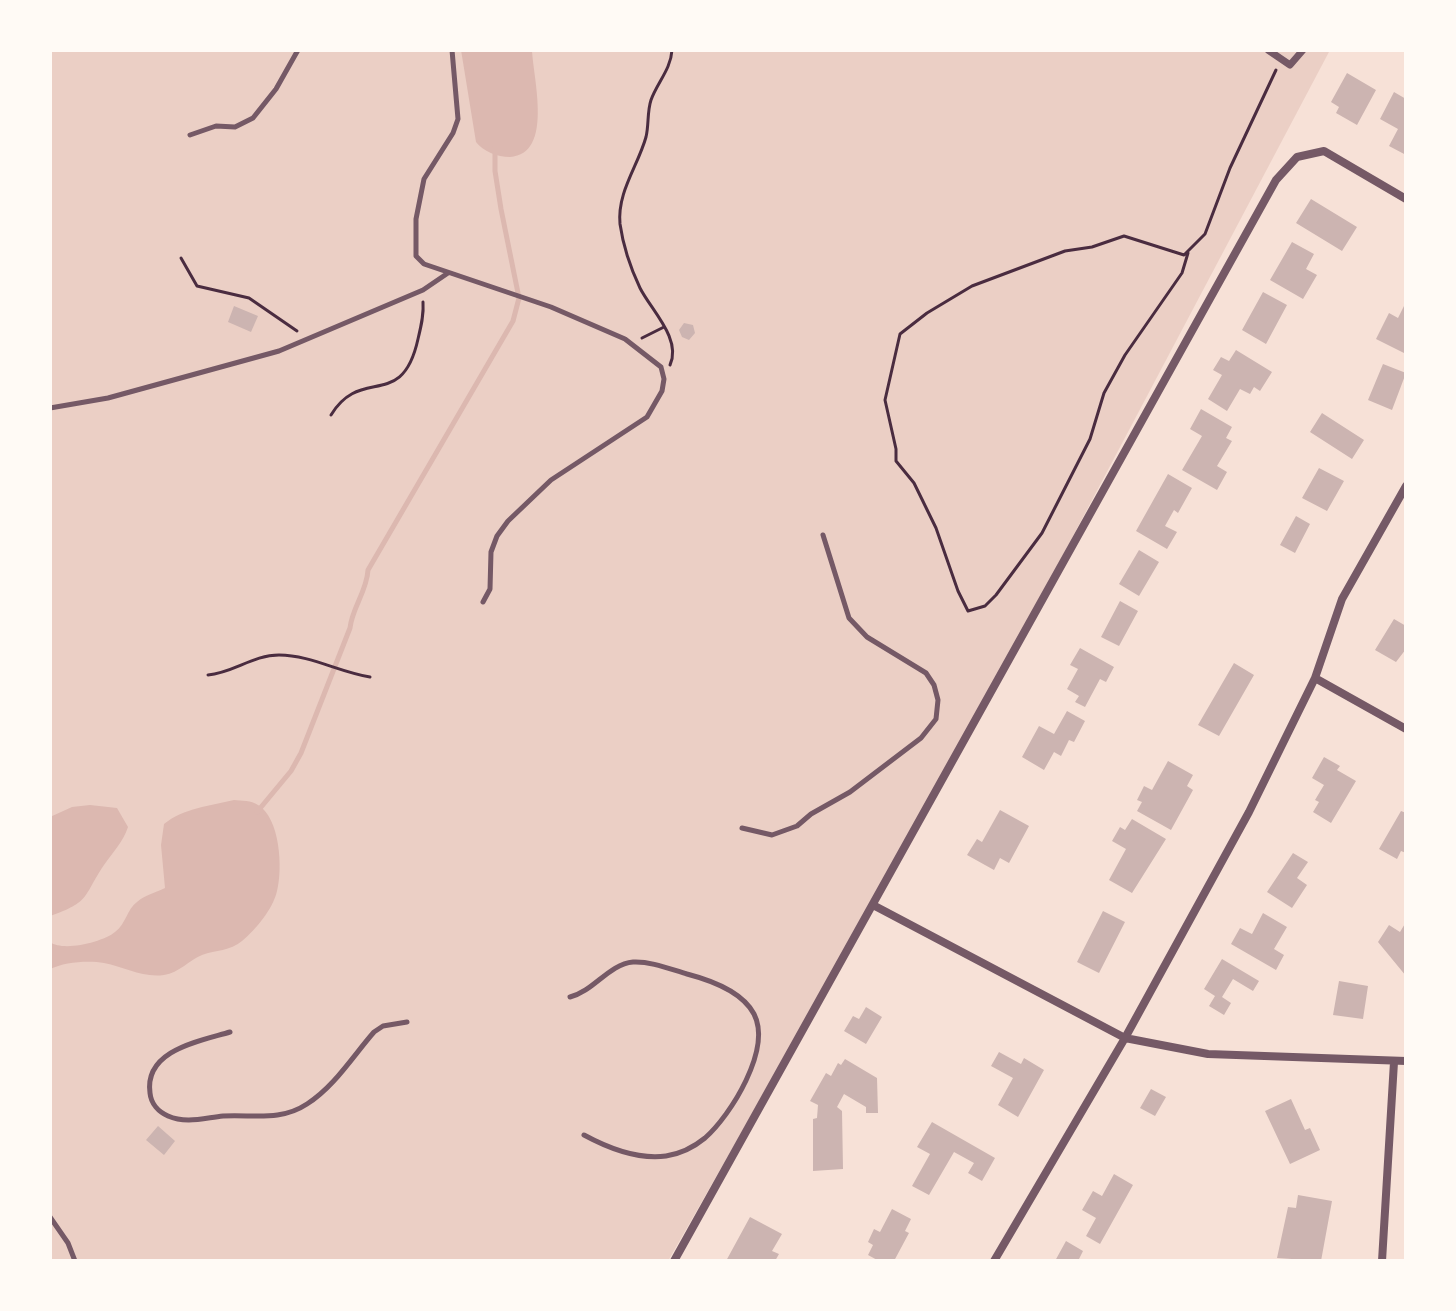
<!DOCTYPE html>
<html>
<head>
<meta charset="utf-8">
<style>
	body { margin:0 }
	#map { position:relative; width:1456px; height:1311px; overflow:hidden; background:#f7e1d7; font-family:"Roboto Condensed",sans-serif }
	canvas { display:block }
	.frame { position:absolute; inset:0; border:52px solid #fffaf5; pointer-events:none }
</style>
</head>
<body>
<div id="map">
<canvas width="1456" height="1311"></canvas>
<div class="frame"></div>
</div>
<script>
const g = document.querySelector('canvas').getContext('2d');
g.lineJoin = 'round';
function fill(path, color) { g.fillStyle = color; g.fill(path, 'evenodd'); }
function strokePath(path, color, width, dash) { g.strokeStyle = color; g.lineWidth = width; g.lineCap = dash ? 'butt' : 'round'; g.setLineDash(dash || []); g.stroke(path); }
fill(new Path2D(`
	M50 50H1330L963 744 668 1261H50Z`), '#ebcfc5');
fill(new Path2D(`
	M461 50H532C533 78 554 154 510 157 497 157 483 151 476 142Z
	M234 800C242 801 251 800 258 805 280 818 283 868 277 891 273 909 256 929 242 941 230 951 216 950 202 955 189 960 179 973 164 975 142 978 125 967 104 963 89 960 64 962 50 969V942C63 952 103 942 115 932 126 924 127 909 137 902 145 895 155 893 165 888L161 845 164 824C184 808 210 806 234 800Z
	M90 805 117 808 128 827C123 842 113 852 104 865 83 896 91 902 50 916V817L72 807Z`), '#dcb8b0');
strokePath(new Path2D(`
	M257 812 291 771 301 753 350 628C352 608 367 591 368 570L513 321 519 298 501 209 495 171V148`), '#dcb8b0', 5);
fill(new Path2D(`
	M1347 73 1376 90 1357 125 1336 113 1339 107 1331 102Z
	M1394 92 1406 99V155L1389 146 1398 129 1380 119Z
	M1311 199 1357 227 1342 251 1296 223Z
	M1292 242 1314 254 1306 269 1317 275 1303 299 1270 280Z
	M1263 292 1287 305 1266 344 1242 330Z
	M1406 302V354L1376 339 1389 313 1398 318Z
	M234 306 258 316 251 332 228 322Z
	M684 323 693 325 695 333 689 340 682 337 679 330Z
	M1236 350 1272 372 1260 391 1254 387 1250 394 1240 389 1227 411 1208 399 1222 375 1213 370 1221 357 1229 361Z
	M1383 364 1406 373 1392 410 1368 400Z
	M1201 409 1232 427 1226 438 1232 441 1217 466 1227 472 1217 490 1182 470 1202 436 1190 429Z
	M1322 413 1364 440 1352 459 1310 432Z
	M1319 468 1344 481 1327 511 1302 498Z
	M1168 474 1192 488 1178 513 1174 510 1165 526 1177 532 1167 549 1136 531Z
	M1296 516 1310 524 1295 553 1280 545Z
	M1139 550 1159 562 1139 596 1119 584Z
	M1120 601 1138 611 1119 646 1101 637Z
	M1394 619 1406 626V649L1396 662 1375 650Z
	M1080 648 1114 667 1106 682 1100 679 1085 707 1075 702 1079 696 1067 689 1078 669 1070 665Z
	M1234 663 1254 675 1219 736 1198 725Z
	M1067 711 1085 721 1074 742 1069 740 1061 756 1054 752 1044 770 1022 757 1039 726 1054 734Z
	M1324 757 1340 766 1337 770 1356 781 1331 823 1313 812 1319 802 1315 800 1324 785 1312 778Z
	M1168 761 1193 775 1187 786 1193 790 1171 830 1137 811 1142 802 1137 800 1144 786 1152 790Z
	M1000 810 1029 826 1009 863 1000 858 994 870 967 855 977 839 982 842Z
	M1401 811 1406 813V853L1401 851 1397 859 1379 849Z
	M1132 819 1166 839 1132 893 1109 880 1126 849 1112 841 1120 827 1125 830Z
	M1293 853 1308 862 1297 878 1307 885 1292 908 1267 892Z
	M1103 911 1125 922 1099 973 1077 962Z
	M1263 913 1287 927 1274 949 1284 955 1276 970 1231 944 1240 928 1252 934Z
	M1406 922V976L1378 942 1389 925 1400 932Z
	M1222 959 1259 981 1253 991 1233 979 1222 997 1231 1003 1224 1015 1209 1006 1215 996 1204 989Z
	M1339 981 1368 986 1363 1019 1333 1015Z
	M866 1007 882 1017 866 1044 844 1031 853 1016 859 1019Z
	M999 1052 1021 1064 1024 1058 1044 1070 1018 1117 998 1105 1013 1078 991 1066Z
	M845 1059 877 1078 878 1113H866V1107L844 1094 837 1107 842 1111 843 1169 813 1171V1119L817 1118 818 1105 810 1101 826 1073 831 1076 838 1063 841 1065Z
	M1151 1089 1166 1097 1155 1116 1140 1108Z
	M1291 1099 1305 1130 1310 1128 1320 1150 1290 1164 1265 1111Z
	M932 1122 995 1158 982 1181 968 1173 974 1163 954 1152 929 1195 912 1186 930 1154 917 1147Z
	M158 1126 175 1141 164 1155 146 1140Z
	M1114 1174 1133 1185 1100 1244 1086 1236 1096 1218 1082 1210 1093 1191 1102 1196Z
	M1298 1195 1332 1201 1321 1261 1277 1258 1288 1207 1296 1208Z
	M892 1209 911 1219 905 1231 909 1233 894 1261H879L868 1255 873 1245 868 1242 874 1229 880 1232Z
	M750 1217 782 1234 772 1251 779 1254 775 1261H726Z
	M1066 1241 1083 1251 1078 1261H1055Z`), '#ccb4b1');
strokePath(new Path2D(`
	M1188 253 1182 273 1125 355 1104 393 1090 439 1042 533 996 595 985 606 968 611 958 591 936 528 914 483 896 461V449L885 400 900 334 927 313 972 286 1065 251 1092 247 1124 236 1184 255 1205 234 1230 168 1276 70
	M181 258 197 286 249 298 297 331
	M642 338 664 327
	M670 365C682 339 651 310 640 288 631 269 623 245 620 224 617 192 638 166 646 137 649 125 647 112 651 100 657 83 671 69 672 50
	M331 415C361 365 402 412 418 339 421 327 424 315 423 302
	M208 675C233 673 253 655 279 655 310 655 339 672 370 677`), '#4a2c40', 3);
strokePath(new Path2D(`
	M452 50 458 119 453 133 424 179 416 219V256L424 264 551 307 625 339 661 367 664 379 662 391 647 417 551 480 508 521 497 536 491 552 490 589 483 602
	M190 135 216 126 235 127 253 118 276 89 298 50
	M50 408 108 398 279 351 423 290 448 273
	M742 828 772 835 797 826 811 814 850 792 921 738 936 719 938 700 934 685 926 673 867 637 849 618 823 535
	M570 997C594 991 609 964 633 962 650 961 670 969 687 974 710 980 742 991 754 1014 772 1049 731 1115 705 1138 694 1147 679 1154 666 1156 637 1160 608 1148 584 1135
	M230 1032C200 1041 144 1050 150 1093 151 1104 159 1112 168 1116 186 1124 204 1118 223 1116 252 1114 280 1122 307 1104 334 1087 353 1056 374 1032L383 1026 407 1022
	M50 1217 68 1243 75 1261`), '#755966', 5);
strokePath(new Path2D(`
	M1268 50 1290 65 1303 50`), '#755966', 7);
strokePath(new Path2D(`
	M1315 678 1406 729
	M873 905 1125 1038 1208 1054 1406 1061
	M674 1261 1276 180 1297 157 1324 151 1406 199
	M994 1261 1125 1038 1249 812 1315 678 1342 599 1406 486
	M1382 1261 1394 1062`), '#755966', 8);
</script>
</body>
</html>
